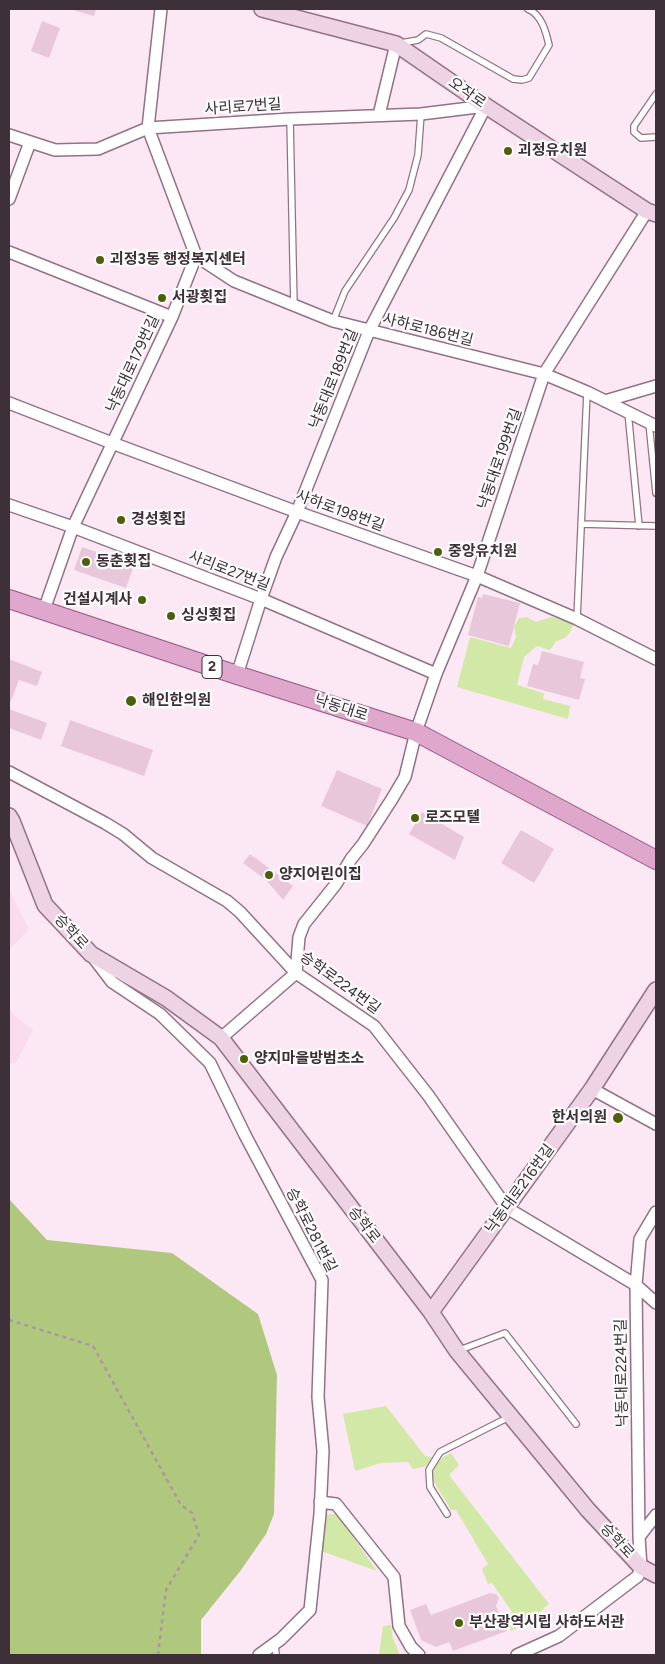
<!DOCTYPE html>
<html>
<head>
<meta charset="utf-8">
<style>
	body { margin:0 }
	#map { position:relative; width:665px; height:1664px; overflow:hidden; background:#fce8f4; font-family:Figtree,sans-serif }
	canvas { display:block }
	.frame { position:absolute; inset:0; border:10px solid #3d3038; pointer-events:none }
</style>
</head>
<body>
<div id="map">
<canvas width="665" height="1664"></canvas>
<div class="frame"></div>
</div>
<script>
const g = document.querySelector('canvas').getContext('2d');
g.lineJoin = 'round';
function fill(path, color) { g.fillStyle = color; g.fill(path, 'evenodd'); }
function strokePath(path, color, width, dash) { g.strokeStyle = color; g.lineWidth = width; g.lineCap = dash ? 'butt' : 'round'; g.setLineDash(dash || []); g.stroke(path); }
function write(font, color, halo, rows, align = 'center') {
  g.font = font + ' Figtree,"Noto Sans KR",sans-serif'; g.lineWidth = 4.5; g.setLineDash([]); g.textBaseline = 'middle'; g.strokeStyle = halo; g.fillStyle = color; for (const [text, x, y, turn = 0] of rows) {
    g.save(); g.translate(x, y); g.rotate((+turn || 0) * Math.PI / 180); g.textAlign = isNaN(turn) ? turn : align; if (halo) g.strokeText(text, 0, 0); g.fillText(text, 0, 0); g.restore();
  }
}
fill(new Path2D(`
	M9 889 29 929 9 950Z
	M9 1007 14 1015 33 1030 16 1063H9Z`), '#fadaed');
fill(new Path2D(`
	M527 617 536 622 551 617 574 622C571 633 567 639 556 641L550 650 537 646 524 657 517 685 544 693 543 699 570 706 568 719 457 687 470 637 511 648 516 637 514 627 519 618Z
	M386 1406 425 1456 436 1458 431 1465 413 1469 408 1462 381 1463 355 1471 343 1414Z
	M451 1453 459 1465 449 1475 549 1604 528 1622 511 1631 504 1616 512 1612 492 1583 488 1584 482 1569 488 1564 456 1510H451L433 1480 430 1469 434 1462Z
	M335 1514 342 1521 377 1571 321 1551 324 1515Z
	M391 1625 393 1639 400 1655H379L383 1626Z`), '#d2e8a6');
fill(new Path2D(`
	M9 1199 47 1240 172 1253 258 1314 277 1375 274 1514 266 1534 241 1570 201 1620V1655H9Z`), '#b0c87d');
fill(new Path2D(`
	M69 9H96L94 16Z
	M42 21 60 28 49 58 31 51Z
	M82 547 134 565 126 588 74 570Z
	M483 594 520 603 509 646 468 635 478 597 482 598Z
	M542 651 584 662 580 678 585 679 579 700 527 686 533 664 538 665Z
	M9 659 42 672 37 686 19 680 9 706Z
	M9 709 47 723 41 740 9 728Z
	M70 720 153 750 144 776 61 746Z
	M337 770 382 789 367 826 321 806Z
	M422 812 464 837 455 860 409 834Z
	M521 830 554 849 534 883 501 863Z
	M250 854 293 886 283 900 266 880 243 863Z
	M490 1593 496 1594 499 1598 496 1606 507 1631 453 1651 449 1642 436 1647 421 1640 410 1610 426 1604 431 1615Z`), '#e9c7db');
const lane = new Path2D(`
	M401 43 418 40 426 34 441 38 513 79 522 80 529 78 549 45C546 32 542 15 528 9
	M656 94 634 126V132L641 138 656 137
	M290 119 294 307
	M333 321 345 291 394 218 409 190 418 155 421 114
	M628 412 639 526
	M649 423 656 493
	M581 524 656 526
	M577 619 587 392
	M457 1351 505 1333 576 1424
	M447 1514 430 1487 429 1470 440 1452 509 1417
	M275 1643 276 1655`);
const street = new Path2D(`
	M379 115 396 44
	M9 135 55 150 98 149 148 128 290 119 421 114 486 106
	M9 199 30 142
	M9 252 172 317
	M196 256 234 281 333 321 544 374 587 392 656 426
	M605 401 656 386
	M9 403 112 443 297 512 477 576 577 619 656 659
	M9 505 73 527 261 599 436 674
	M44 610 73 527 172 317 196 256 148 128 161 9
	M237 675 261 599 276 557 297 512 369 331 486 106
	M9 772 105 823 123 834 152 858 227 901 240 912 296 973 374 1026 428 1095 507 1208 636 1285 656 1303
	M93 957 112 982 160 1014 210 1063 245 1135 322 1280 318 1397 323 1451 320 1514 310 1610 281 1639 259 1655
	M221 1038 296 973 299 937 304 924 336 884 351 859 363 844 392 799 405 777 416 732 436 674 477 576 544 374 647 211
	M592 1089 656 1124
	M320 1502 336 1504 394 1577 399 1626 411 1647 419 1655
	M639 1537 636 1285 640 1239 656 1212
	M517 1655 559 1636 638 1576 641 1567 639 1537 656 1515`);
const secondary = new Path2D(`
	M262 9 396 44 486 106 647 211 656 214
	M9 816 12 821 45 905 91 954 166 998 221 1038 431 1312 457 1351 588 1510 641 1567 656 1575
	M431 1312 592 1089 656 990`);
const primary = new Path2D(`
	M9 599 237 675 416 732 656 860`);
strokePath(lane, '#917385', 8);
strokePath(street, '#917385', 14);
strokePath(secondary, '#917385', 18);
strokePath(primary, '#975781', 20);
strokePath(new Path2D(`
	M9 1320 93 1346 181 1505 192 1513 199 1535 166 1590 158 1655`), '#a998a2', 2.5, [4, 4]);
strokePath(lane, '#fff', 5.5);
strokePath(street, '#fff', 11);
strokePath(secondary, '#eed3e5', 15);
strokePath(primary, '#dea7cb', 18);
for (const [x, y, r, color] of [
	[508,151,5,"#4c6009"],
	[100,260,5,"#4c6009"],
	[162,298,5,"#4c6009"],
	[121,520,5,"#4c6009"],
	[438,552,5,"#4c6009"],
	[86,562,5,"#4c6009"],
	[142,600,5,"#4c6009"],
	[171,616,5,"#4c6009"],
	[131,701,6,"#4c6009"],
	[415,818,5,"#4c6009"],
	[269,875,5,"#4c6009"],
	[244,1059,5,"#4c6009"],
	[618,1118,6,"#4c6009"],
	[459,1623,5,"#4c6009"]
]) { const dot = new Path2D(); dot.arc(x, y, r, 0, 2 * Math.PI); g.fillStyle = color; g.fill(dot); strokePath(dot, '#fcfcfc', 2); }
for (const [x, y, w] of [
	[212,667,20]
]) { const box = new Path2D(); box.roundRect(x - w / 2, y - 11.5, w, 23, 4); g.fillStyle = '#fcfcfc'; g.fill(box); strokePath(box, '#3d3038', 1); }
write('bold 14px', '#3d3038', null, [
	["2",212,667]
]);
write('15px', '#3d3038', '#fcfcfc', [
	["오작로",467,93,35],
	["사리로7번길",243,107,-4],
	["사하로186번길",428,330,14],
	["낙동대로179번길",133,364,-65],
	["낙동대로189번길",334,379,-68],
	["낙동대로199번길",500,459,-71],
	["사하로198번길",340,511,20],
	["사리로27번길",229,571,21],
	["낙동대로",341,708,18],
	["승학로",71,932,47],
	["승학로224번길",340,983,36],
	["낙동대로216번길",520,1189,-54],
	["승학로",364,1225,52],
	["승학로281번길",311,1230,63],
	["낙동대로224번길",622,1373,-91],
	["승학로",617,1541,47]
]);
write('bold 15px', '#3d3038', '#fcfcfc', [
	["괴정유치원",518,151],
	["괴정3동 행정복지센터",110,260],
	["서광횟집",172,298],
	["경성횟집",131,520],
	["중앙유치원",448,552],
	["동춘횟집",96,562],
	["건설시계사",132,600,"right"],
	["싱싱횟집",181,616],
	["해인한의원",142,701],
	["로즈모텔",425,818],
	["양지어린이집",279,875],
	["양지마을방범초소",254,1059],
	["한서의원",607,1118,"right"],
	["부산광역시립 사하도서관",469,1623]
], 'left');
</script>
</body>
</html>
